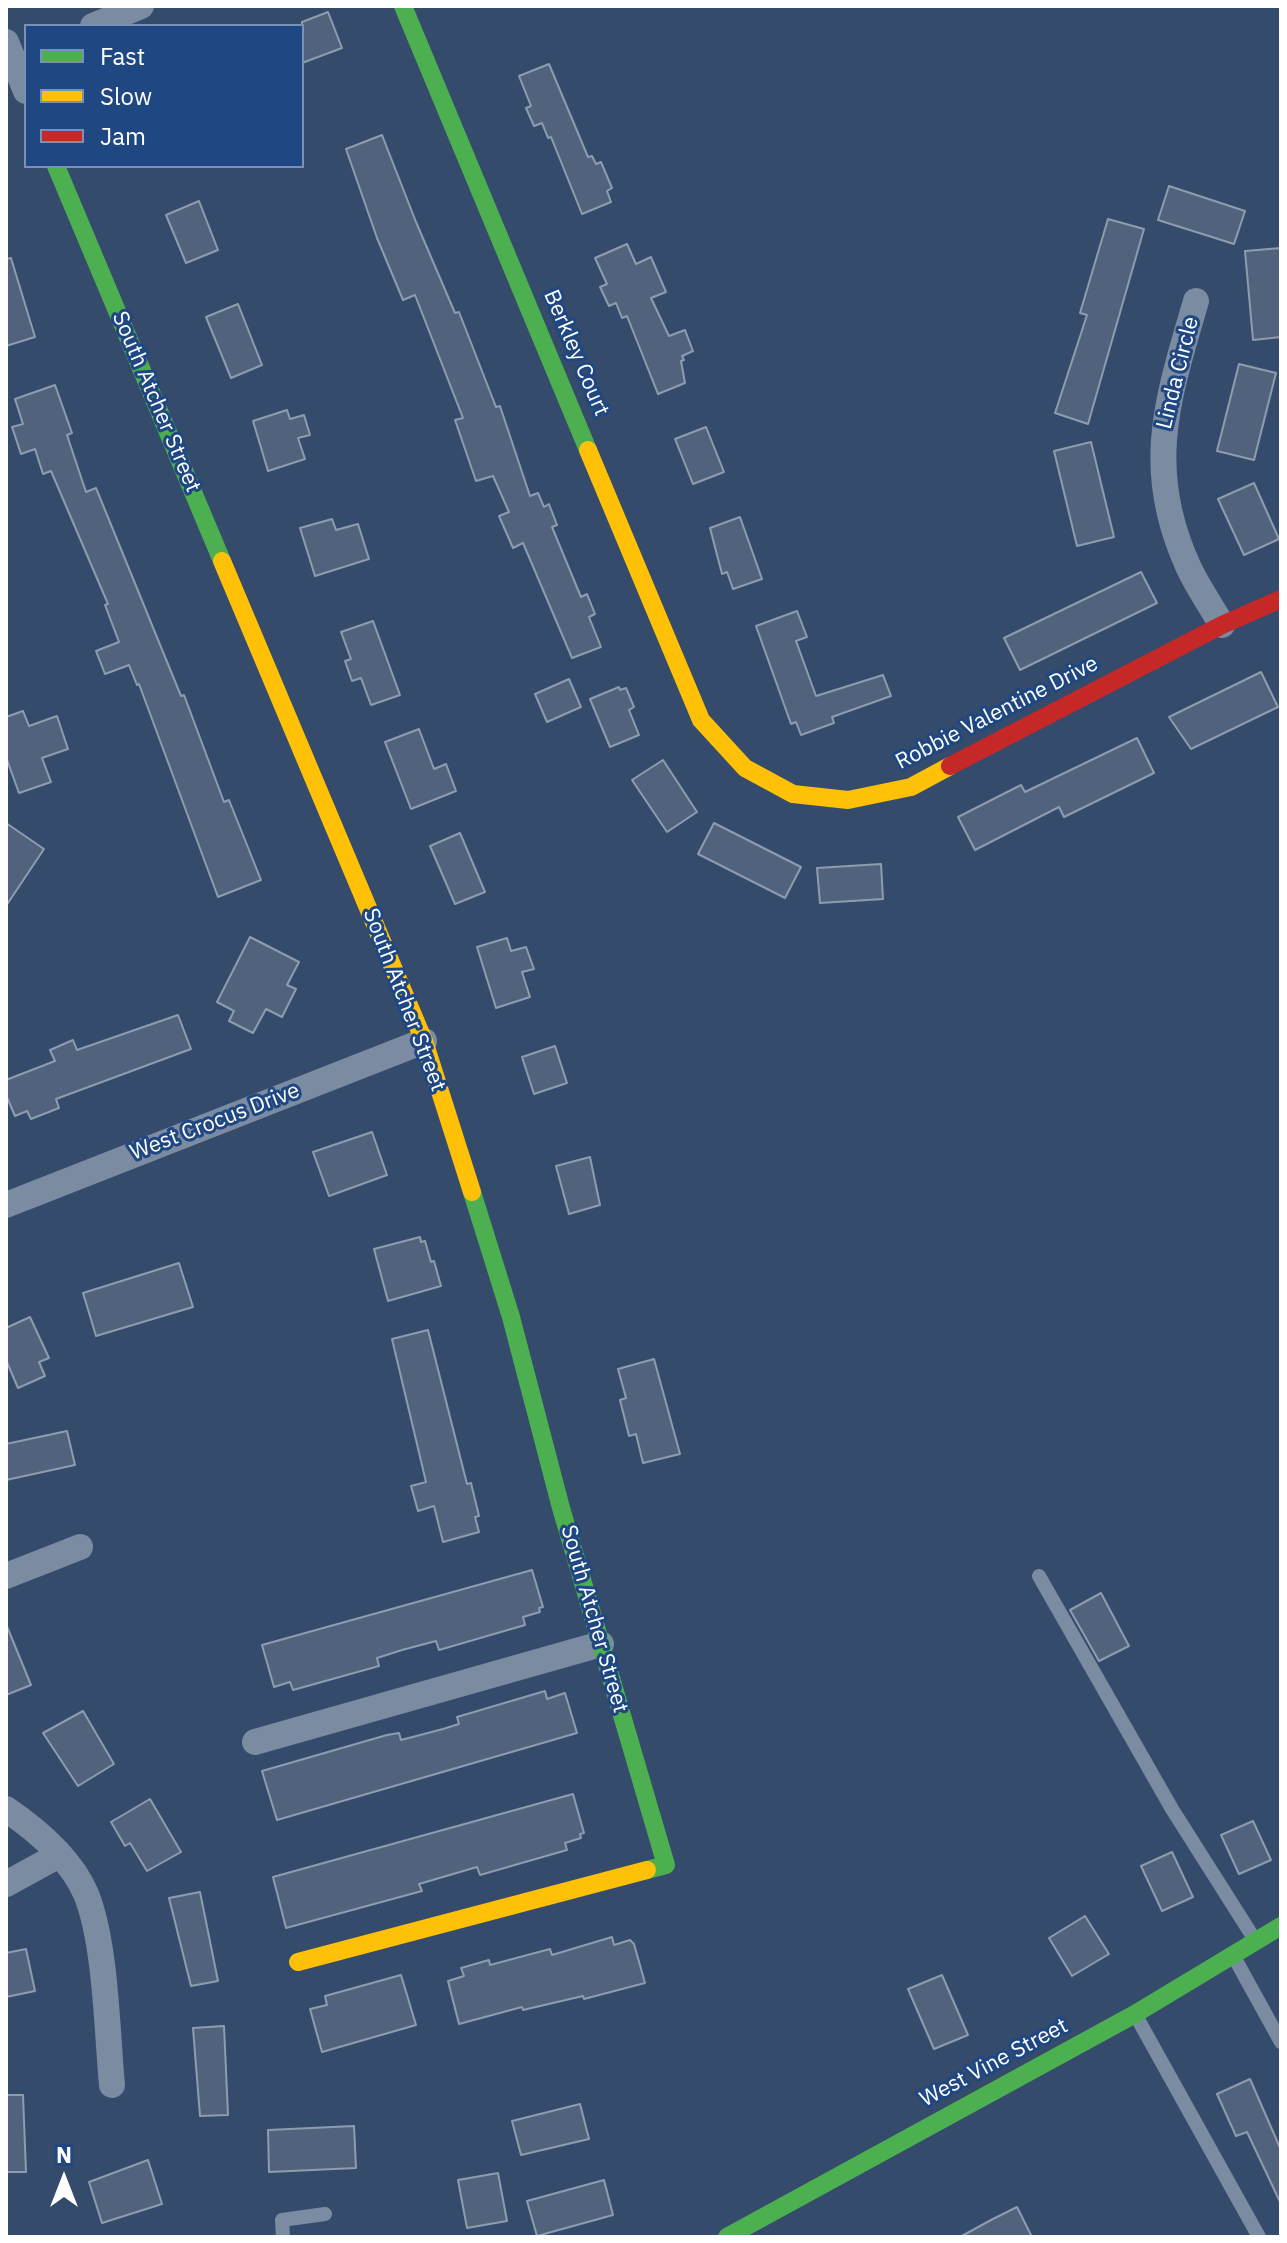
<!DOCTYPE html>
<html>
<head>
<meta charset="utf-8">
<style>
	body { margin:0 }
	#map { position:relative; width:1287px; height:2243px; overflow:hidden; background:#354b6c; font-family:"IBM Plex Sans",sans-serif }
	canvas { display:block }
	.frame { position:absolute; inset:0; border:8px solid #fff; pointer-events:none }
	.legend { position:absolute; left:24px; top:24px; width:280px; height:144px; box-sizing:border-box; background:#1f4782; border:2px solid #7991b4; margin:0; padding:10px 14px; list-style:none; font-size:24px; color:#fff }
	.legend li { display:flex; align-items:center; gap:16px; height:40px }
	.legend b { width:40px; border:2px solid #7991b4 }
	.north { position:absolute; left:24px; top:2139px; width:80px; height:80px; -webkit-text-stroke:6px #1f4782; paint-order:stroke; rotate:0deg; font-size:22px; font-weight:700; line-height:32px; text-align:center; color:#fff }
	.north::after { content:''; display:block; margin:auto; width:28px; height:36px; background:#fff; clip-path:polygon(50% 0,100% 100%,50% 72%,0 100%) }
</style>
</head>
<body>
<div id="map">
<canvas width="1287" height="2243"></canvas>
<div class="frame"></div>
<ul class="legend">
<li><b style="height:10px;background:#4caf50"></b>Fast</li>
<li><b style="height:10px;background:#ffc107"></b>Slow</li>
<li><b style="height:10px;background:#c62828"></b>Jam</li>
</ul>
<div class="north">N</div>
</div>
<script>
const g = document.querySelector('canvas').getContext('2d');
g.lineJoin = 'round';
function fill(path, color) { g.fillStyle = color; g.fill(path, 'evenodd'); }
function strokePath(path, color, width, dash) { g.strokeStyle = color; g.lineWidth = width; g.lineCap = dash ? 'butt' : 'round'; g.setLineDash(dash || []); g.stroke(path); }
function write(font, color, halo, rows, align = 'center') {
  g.font = font + ' "IBM Plex Sans",sans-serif'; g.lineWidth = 6; g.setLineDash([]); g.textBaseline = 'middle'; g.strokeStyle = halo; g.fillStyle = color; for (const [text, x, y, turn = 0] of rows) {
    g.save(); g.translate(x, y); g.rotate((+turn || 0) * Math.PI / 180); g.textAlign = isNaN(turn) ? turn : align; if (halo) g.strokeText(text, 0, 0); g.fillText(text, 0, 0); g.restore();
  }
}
const building = new Path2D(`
	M328 12 342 48 302 63V22Z
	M549 64 588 157 592 156 596 164 601 162 612 188 607 191 611 202 582 214 551 137 548 138 542 123 534 126 526 108 531 106 519 76Z
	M382 135 416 222 455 313 459 312 496 407 500 406 530 496 538 493 544 507 549 504 557 525 552 527 581 597 587 594 595 614 589 617 601 647 572 658 523 543 513 548 499 516 509 512 493 476 476 481 455 420 463 418 415 295 403 300 377 238 346 149Z
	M1169 186 1245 211 1234 244 1158 220Z
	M199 201 218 250 186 263 166 215Z
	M1108 219 1144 229 1088 424 1055 413 1087 315 1080 313Z
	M627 244 636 264 651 257 666 292 651 298 669 336 685 330 693 351 682 356 684 360 681 361 685 383 658 394 627 316 622 318 616 303 609 306 600 287 607 284 595 258Z
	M1281 248V337L1253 340 1245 251Z
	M11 258 35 337 6 346V259Z
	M238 304 262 365 231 378 206 317Z
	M1239 364 1276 373 1254 460 1217 451Z
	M55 385 72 433 67 435 86 492 96 488 181 696 184 695 224 802 229 800 261 880 218 897 139 684 137 685 129 665 105 674 96 651 119 642 105 605 108 604 51 471 43 474 35 449 21 454 12 427 23 424 15 399Z
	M287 410 290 419 304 415 310 435 298 438 305 459 268 471 253 421Z
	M706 427 724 472 693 484 675 439Z
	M1091 442 1114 537 1077 546 1054 451Z
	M1254 483 1279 539 1244 555 1218 499Z
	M740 517 762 579 733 589 727 572 722 574 710 528Z
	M332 519 336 530 358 524 369 559 315 576 300 528Z
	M1141 572 1157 603 1020 670 1004 638Z
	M797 611 807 637 796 641 816 696 883 675 891 696 832 717 834 723 801 735 796 722 791 724 756 626Z
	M373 621 400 695 371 705 361 678 352 681 345 661 351 659 341 632Z
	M1261 672 1278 707 1191 749 1169 717Z
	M569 679 581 707 547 722 535 694Z
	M619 687 620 690 626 688 634 707 629 710 639 735 610 747 590 699Z
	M23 711 29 726 57 716 68 749 42 758 51 782 19 793 6 757V717Z
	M419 729 434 769 446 764 456 791 411 809 385 742Z
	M1137 738 1154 773 1064 817 1059 807 975 850 958 817 1021 785 1025 792Z
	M663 760 697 812 667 832 632 780Z
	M6 823 44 849 6 906Z
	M714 823 801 867 785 898 698 854Z
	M460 833 485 892 455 904 430 846Z
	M881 864 883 899 820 903 817 868Z
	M250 937 299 962 287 985 296 989 282 1017 266 1009 253 1033 229 1021 234 1011 217 1002Z
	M507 938 511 951 526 947 534 969 522 972 530 997 496 1008 477 947Z
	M178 1015 191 1049 56 1099 59 1108 31 1119 27 1111 15 1116 6 1095V1080L55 1061 50 1050 73 1040 77 1050Z
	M555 1046 567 1083 534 1094 522 1057Z
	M372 1132 387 1175 329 1196 313 1152Z
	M590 1157 600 1205 569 1214 556 1166Z
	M420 1237 421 1242 425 1241 431 1262 434 1261 441 1286 388 1301 374 1249Z
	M179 1263 193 1307 96 1336 83 1293Z
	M30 1317 49 1358 39 1362 45 1376 18 1388 6 1360V1328Z
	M428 1330 467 1484 471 1483 479 1516 475 1517 479 1532 443 1542 434 1506 418 1511 411 1486 426 1482 392 1339Z
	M654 1359 680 1454 643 1463 636 1434 629 1436 620 1400 626 1398 618 1369Z
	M67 1431 75 1465 6 1480V1444Z
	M532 1570 543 1607 539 1608 540 1612 523 1617 525 1625 439 1650 436 1641 402 1650 377 1658 379 1666 293 1690 290 1682 274 1687 262 1645Z
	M1101 1593 1129 1646 1099 1661 1070 1610Z
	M6 1624 31 1685 6 1695Z
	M545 1691 547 1699 565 1693 577 1733 277 1820 262 1771 387 1735 399 1733 401 1740 443 1729 459 1724 457 1717Z
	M83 1711 114 1764 78 1786 43 1733Z
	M573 1794 584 1833 580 1834 581 1838 565 1843 567 1850 480 1875 477 1867 419 1884 422 1891 286 1928 273 1877Z
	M150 1799 181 1852 147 1871 130 1843 125 1846 111 1822Z
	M1253 1821 1271 1860 1239 1874 1221 1835Z
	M1172 1852 1193 1897 1162 1911 1141 1866Z
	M200 1892 218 1981 191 1986 169 1898Z
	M1085 1916 1109 1954 1072 1976 1049 1938Z
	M612 1937 614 1945 630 1940 634 1944 645 1983 584 1999 583 1996 523 2010 522 2007 459 2024 448 1981 464 1976 461 1968 489 1960 490 1965 550 1949 552 1955Z
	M26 1949 35 1991 6 1997V1953Z
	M401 1975 416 2025 322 2052 310 2009 327 2005 325 1996Z
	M942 1975 968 2035 934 2049 908 1989Z
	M224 2026 228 2115 200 2116 193 2028Z
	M1250 2079 1281 2150V2204L1247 2132 1236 2136 1217 2094Z
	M6 2095H23L26 2172H6Z
	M580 2104 589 2139 521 2155 512 2121Z
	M354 2126 356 2168 269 2172 268 2130Z
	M148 2160 162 2204 102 2223 89 2182Z
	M498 2173 507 2221 467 2228 458 2180Z
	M604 2180 613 2215 537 2236 527 2201Z
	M1017 2207 1032 2237H960L991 2220Z`);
fill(building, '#51637c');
strokePath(building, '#8e9cb0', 2);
strokePath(new Path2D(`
	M1039 1576 1172 1809 1255 1940
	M1234 1957 1281 2042
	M1135 2014 1259 2237
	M283 2237 282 2220 325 2214`), '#7b8ba2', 14);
strokePath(new Path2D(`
	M93 26 141 6
	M6 42 26 91
	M1196 301C1168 398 1143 467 1188 566 1197 586 1211 606 1222 625
	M6 1205 424 1041
	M6 1576 80 1547
	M255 1742 601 1644
	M6 1809C37 1830 71 1859 86 1894 106 1943 107 2032 112 2085
	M6 1884 59 1855`), '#7b8ba2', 26);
strokePath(new Path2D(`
	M403 6 588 450
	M56 166 222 561
	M472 1192 511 1317 561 1508 666 1865 647 1870
	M727 2237 1135 2014 1281 1926`), '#4caf50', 18);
strokePath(new Path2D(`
	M588 450 701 720 745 768 793 794 848 800 911 787 950 766
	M222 561 424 1041 472 1192
	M298 1962 647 1870`), '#ffc107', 18);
strokePath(new Path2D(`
	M950 766 1222 625 1281 599`), '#c62828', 18);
write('22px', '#fff', '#1f4782', [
	["Berkley Court",576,353,67],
	["Linda Circle",1178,373,-76],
	["South Atcher Street",156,402,67],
	["Robbie Valentine Drive",997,713,-27],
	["South Atcher Street",404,1000,69],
	["West Crocus Drive",215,1122,-21],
	["South Atcher Street",594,1619,74],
	["West Vine Street",994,2063,-28]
]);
</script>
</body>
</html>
